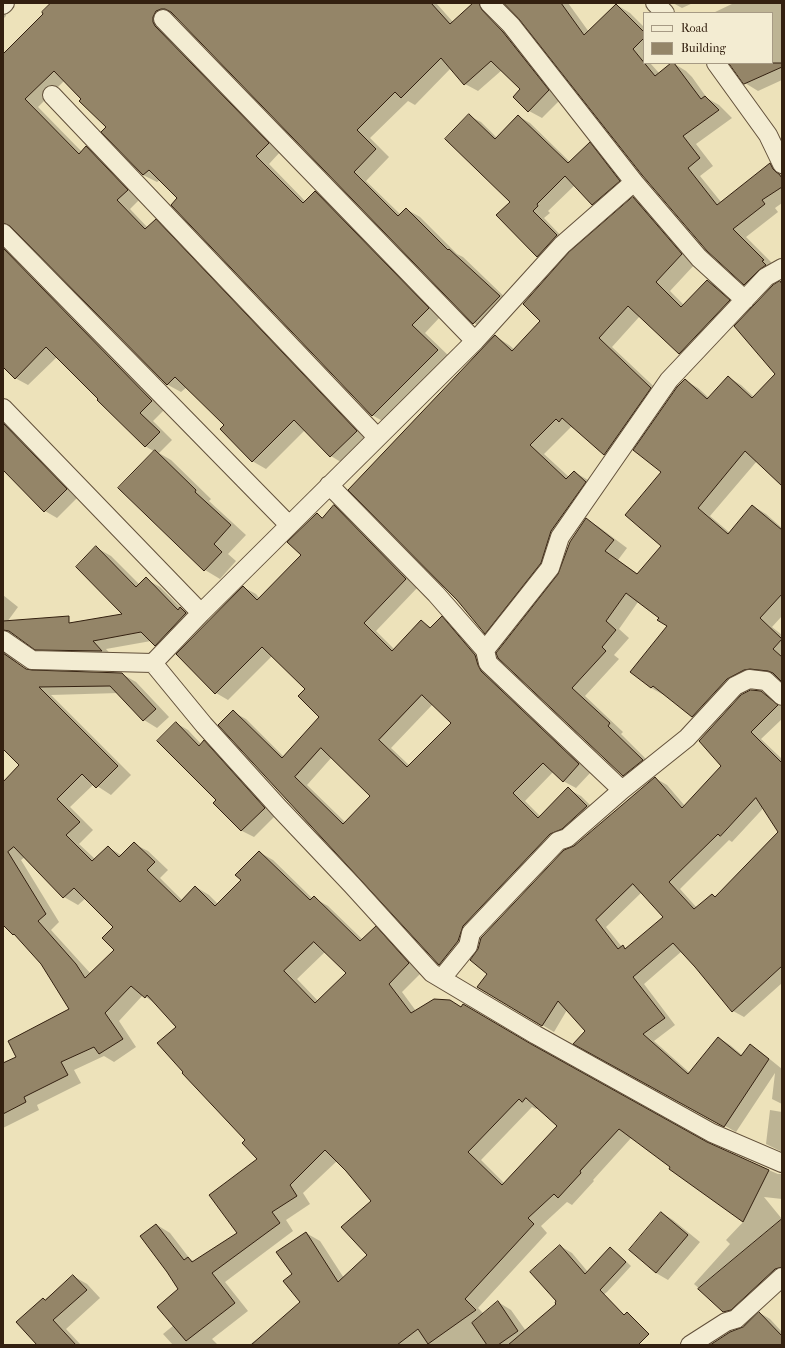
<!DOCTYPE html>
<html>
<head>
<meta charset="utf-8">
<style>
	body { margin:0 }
	#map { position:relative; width:785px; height:1348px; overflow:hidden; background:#ede2ba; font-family:"IM FELL French Canon",serif }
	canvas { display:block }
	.frame { position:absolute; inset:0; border:4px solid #332010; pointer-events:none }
	.legend { position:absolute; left:643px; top:12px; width:130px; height:52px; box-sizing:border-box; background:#f3ecd2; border:1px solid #a69a84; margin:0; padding:5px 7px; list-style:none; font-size:12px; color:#332010 }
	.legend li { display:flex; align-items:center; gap:8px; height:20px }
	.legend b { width:20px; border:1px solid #a69a84 }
</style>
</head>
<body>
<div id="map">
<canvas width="785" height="1348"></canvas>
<div class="frame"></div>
<ul class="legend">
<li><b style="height:5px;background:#f3ecd2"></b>Road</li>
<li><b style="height:11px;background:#948568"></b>Building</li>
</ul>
</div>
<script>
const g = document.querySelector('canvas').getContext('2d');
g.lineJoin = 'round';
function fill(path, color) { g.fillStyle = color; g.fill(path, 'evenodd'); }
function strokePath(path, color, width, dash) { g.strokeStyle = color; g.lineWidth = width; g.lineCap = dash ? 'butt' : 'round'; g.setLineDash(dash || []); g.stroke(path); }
fill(new Path2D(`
	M3 3 6 10V16L3 19Z
	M52 3H436L453 22 501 31 515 39 562 98 542 118 529 111 522 89 502 70 478 91 465 84 451 68 415 105 408 101 370 138 389 157 366 181 401 215 406 209 420 217 457 254 463 257 512 304 487 331 474 323 176 16 169 19 281 151 269 164 306 202 315 192 328 200 441 316 425 333 451 358 386 423 372 415 178 198 160 180 157 182 143 175 107 127 65 80 38 107 82 152 87 148 100 155 141 198 130 209 148 228 156 220 169 228 369 439 344 464 331 456 305 430 266 469 252 461 225 425 187 387 181 392 168 385 16 230 9 233 165 409 153 421 172 440 159 453 171 460 211 499 209 501 246 535 228 554 236 561 220 579 205 570 155 452 145 446 57 357 28 385 15 378 3 366V55L44 14Z
	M505 3H568L589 32 617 5 630 13 644 27V63H650L660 74 673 63 686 71 692 77 707 98 719 105 732 118 696 144 713 166 700 176 721 202 770 164 782 171V203L775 208 778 212 746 237 781 272 758 292 745 284 520 18Z
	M673 3H693L682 8Z
	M734 3H782V80L758 91 745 83 730 63H772V13H713Z
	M469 116 481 122 497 138 518 116 530 123 570 162 590 144 602 151 631 188 605 211 593 204 575 185 548 211 550 213 544 218 568 243 550 263 538 256Z
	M633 198 648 207 696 263 670 291 684 305 708 281 722 290 744 309 694 362 680 353 640 316 612 347 665 397 619 462 605 454 575 428 574 429 571 427 544 454 569 477 574 472 588 480 600 491 500 641 485 633 495 336 509 345 515 350 542 320Z
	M782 281V483L757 461 710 516 730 533 753 506 766 514 782 528V616L772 627 782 635V681L779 677 764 676 758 677 706 724 693 716 665 694 664 695 651 688 668 625 638 602 619 629 629 638 614 655 619 659 585 696 623 732 621 734 655 768 637 783 623 775 498 657 559 575 586 519 599 527 627 548 618 560 638 574 663 546 662 472 685 380 698 388 709 398 728 377 741 385 754 397 776 374 773 286Z
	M3 423 13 429 78 497 57 518 45 511 3 469Z
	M334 506 347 513 418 587 376 631 394 649 421 621 432 628 442 618 454 625 591 772 576 788 563 781 553 772 525 801 541 817 568 789 581 796 599 814 476 933 452 971 440 964 220 725 233 712 246 719 284 757 320 717 306 689 272 656 228 700 216 693 243 587 256 594 260 599 303 555 317 514 323 518ZM433 704 453 723 410 766 391 748ZM332 757 372 796 346 823 307 785Z
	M97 548 111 556 140 585 146 579 160 587 182 609 195 616 170 653 156 645 151 641 106 649 115 659 67 658 53 650 17 636H12L3 631V595L18 607 7 622 60 625 124 614Z
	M3 644 5 645 6 653 17 662 3 673Z
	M31 671 122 674 136 682 169 717 157 728 144 720 119 693 51 695 131 775 111 795 94 784 70 807 93 830 79 844 95 859 108 847 121 855 134 844 148 851 168 870 160 878 183 901 196 887 209 895 218 904 242 880 259 852 273 860 313 899 314 898 328 906 363 940 376 928 389 936 422 972 402 992 416 1011 462 1007 707 1144 778 1174H782V1199L764 1197 782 1219V1283L738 1319 724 1311 694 1284 730 1244 726 1240 744 1221 670 1168 672 1167 632 1137 593 1180 594 1181 572 1205 567 1202 541 1226 547 1233 478 1308 484 1314 498 1302 511 1310 526 1331 558 1303 560 1246 572 1253 588 1272 610 1248 616 1252 631 1266 607 1292 585 1309 582 1345H249L271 1329 301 1303 293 1274 306 1233 320 1241 344 1278 368 1256 372 1201 337 1161 303 1193 310 1204 286 1220 293 1231 225 1282 248 1311 212 1339 218 1345H173L163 1334 174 1325 179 1289 157 1225 170 1233 190 1259 195 1262 239 1233 258 1159 177 1027 156 1004 143 995 119 1021 136 1047 114 1062 104 1056 74 1070 81 1083 37 1105 39 1110 3 1128V1064L17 1057 71 1010 42 963 17 936 3 923V783L21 765 3 747V700ZM25 857 64 897 78 905 86 898 114 927 115 950 91 974 51 930 59 922 21 860ZM325 952 348 973 318 1001 297 979ZM532 1107 536 1109 538 1108 558 1126 505 1184 481 1160Z
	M761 692 773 699 782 707V719L761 739 782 759V772L770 801 732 842 729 840 680 889 697 908 712 895 716 897 782 834V983L744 1017 733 1011 682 951 644 984 675 1025 654 1041 690 1073 719 1038 730 1045 742 1055 750 1045 761 1052 782 1069V1104L772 1099 775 1073 736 1132 575 1043 586 1031 567 1010 554 1032 478 987 488 974 574 847 655 778 667 785 685 806 722 766ZM642 892 664 917 627 949 622 947 606 927Z
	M176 723 188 730 201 744 204 742 216 749 276 815 254 837 242 831 214 803 217 800Z
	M770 1110 782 1112V1152L766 1144Z
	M662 1213 673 1220 700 1242 668 1280 656 1273Z
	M73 1276 87 1284 100 1298 66 1329 81 1345H39L45 1300Z
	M760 1313 770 1319 782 1332V1345H738L743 1328Z`), '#0003');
const building = new Path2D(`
	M51 3H431L450 24 473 3H479L482 10 503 32 549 90 528 112 513 97 520 89 491 61 464 85 441 58 401 98 395 92 357 130 376 149 354 172 398 216 406 208 448 250 449 249 500 296 473 324 171 12 165 9H161L156 11 153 17V22L155 26 269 143 256 156 303 203 315 191 429 308 412 325 438 350 372 416 171 205 177 198 149 170 143 175 101 132 106 127 79 101 81 99 54 71 25 99 79 154 86 146 128 190 117 200 145 229 156 219 357 431 330 457 294 420 252 462 220 429 224 425 175 377 167 385 10 226 3 223V54L43 14 42 12Z
	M504 3H561L584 35 616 4 644 32V38L633 49 655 76 671 63H674L701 99 705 96 719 110 683 136 700 158 688 168 717 205 770 163 773 169 776 172 779 174 782 178V187L762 200 765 204 733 229 764 260 762 261 766 265 759 270 744 285 707 251 642 175 519 19Z
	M729 63H782V67L744 84Z
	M469 114 495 139 518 115 568 163 590 142 620 181 592 205 565 176 537 204 538 206 533 211 557 235 537 257 496 215 510 202 445 139Z
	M633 197 682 254 656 282 681 307 707 280 730 300 679 354 628 306 599 338 651 388 604 455 562 418 559 422 556 419 530 445 566 479 574 471 586 482 551 531 541 563 485 634 457 600 348 490 495 335 512 351 540 321 523 304 569 252Z
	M3 248 152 401 140 413 160 432 145 447 97 400 98 399 46 347 15 379 3 367Z
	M780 281 782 284V486L745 451 698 508 728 534 752 505 782 530V594L760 618 782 639 773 649 782 657V682L773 673 768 671 750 669 744 670 727 679 692 717 653 686 651 688 630 672 667 626 657 620 659 618 626 593 606 621 616 630 602 647 606 651 572 688 610 723 608 726 643 760 623 776 498 658 496 653 558 574 570 542 586 518 614 540 605 551 637 574 661 546 625 515 661 472 633 450 677 387 685 379 707 399 728 376 752 398 775 374 734 326 773 285Z
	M3 423 67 489 44 512 3 470Z
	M155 450 196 490 195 492 231 525 214 544 222 552 204 571 118 488Z
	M334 505 406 579 364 623 392 651 421 620 430 628 442 616 475 655 478 665 481 671 579 764 563 782 543 763 513 793 538 818 568 787 587 806 562 829 550 834 463 926 458 941 439 965 218 725 233 710 282 758 319 717 298 696 305 689 262 647 215 694 176 654 243 586 257 600 301 555 287 542 317 513 322 518ZM422 695 451 723 407 767 379 740ZM321 748 370 796 343 824 295 777Z
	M96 546 136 587 146 577 178 610 180 607 186 613 155 646 141 632 93 641 102 651 35 650 9 631 3 630V621L69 616V623L122 614 76 567Z
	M3 653 26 669 32 670 122 673 156 709 143 721 110 686 39 687 118 766 96 788 82 774 57 799 80 822 66 835 92 861 108 846 119 857 134 842 155 862 147 870 180 902 195 886 215 906 241 880 235 875 259 851 310 900 314 896 360 941 376 926 409 963 389 984 411 1013 434 999 450 1000 461 1007 463 1004 531 1044 707 1142 769 1170 743 1222 669 1169 670 1167 619 1129 580 1171 581 1173 558 1198 554 1194 528 1218 534 1224 465 1299 476 1310 428 1344 418 1329 397 1345H251L300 1302 283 1281 292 1274 276 1252 306 1232 338 1282 367 1255 341 1227 371 1201 346 1171 325 1150 290 1185 297 1196 272 1212 280 1223 212 1273 235 1303 186 1341 157 1307 178 1289 167 1272 140 1236 156 1224 184 1260 188 1257 192 1262 237 1233 209 1195 257 1159 242 1143 245 1140 182 1073 183 1072 157 1043 176 1027 147 995 145 998 131 986 105 1013 123 1039 99 1054 94 1047 61 1062 68 1075 24 1097 26 1102 3 1114V1063L16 1057 8 1041 69 1009 41 964 14 934 13 935 3 925V782L19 765 3 749ZM14 847 63 898 74 888 113 927 102 938 114 950 85 978 76 964 38 921 46 914 8 852ZM314 942 346 973 315 1003 284 971ZM526 1098 557 1126 502 1185 468 1152 519 1099 522 1102Z
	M751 690 761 691 778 705 751 732 782 763V966L732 1012 695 967 673 943 633 977 665 1018 643 1034 688 1074 718 1037 741 1056 750 1044 769 1059 724 1127 573 1044 585 1031 558 1001 542 1026 477 987 487 974 470 960 478 949 481 938 564 850 574 846 655 777 682 808 721 766 699 741 741 695ZM756 798 778 832 715 897 712 894 694 909 669 882 718 834 720 836ZM633 884 663 917 625 949 623 945 618 949 596 920Z
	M176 722 199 746 204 740 265 808 241 831 213 803 216 800 157 741Z
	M661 1212 688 1235 656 1273 629 1250Z
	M782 1219V1267L775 1269 731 1310 723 1312 698 1289Z
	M560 1245 585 1274 610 1247 626 1262 600 1290 624 1315 627 1312 649 1334 638 1345H508L556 1304 555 1303 556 1301 530 1272Z
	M73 1275 87 1290 53 1320 76 1345H37L16 1322 43 1298 45 1300Z
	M498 1301 518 1331 498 1345H487L472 1323Z
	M759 1312 782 1336V1345H710L730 1332 743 1327Z`);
fill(building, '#948568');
strokePath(building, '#332010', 1);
const minor = new Path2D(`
	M489 3 511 25 634 182 699 258 745 300
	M655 3 665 13
	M3 5 5 3
	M163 19 475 341
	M716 63 768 135 782 164
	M52 95 377 437
	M3 233 289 525
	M3 408 201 613 153 663 32 660 3 640
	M329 485 436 594 485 650 488 663 622 790
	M201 613 475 341 562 245 634 182
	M485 650 550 568 560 537 669 380 766 277 782 268
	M153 663 204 725 280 809 352 885 432 973 536 1035 712 1133 782 1163
	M442 978 468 946 471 933 558 841 567 838 622 790 687 738 735 686 749 679 766 681 782 696
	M690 1345 726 1322 736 1319 782 1277`);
strokePath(minor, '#62503a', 20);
strokePath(minor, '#f3ecd2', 18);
</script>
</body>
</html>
